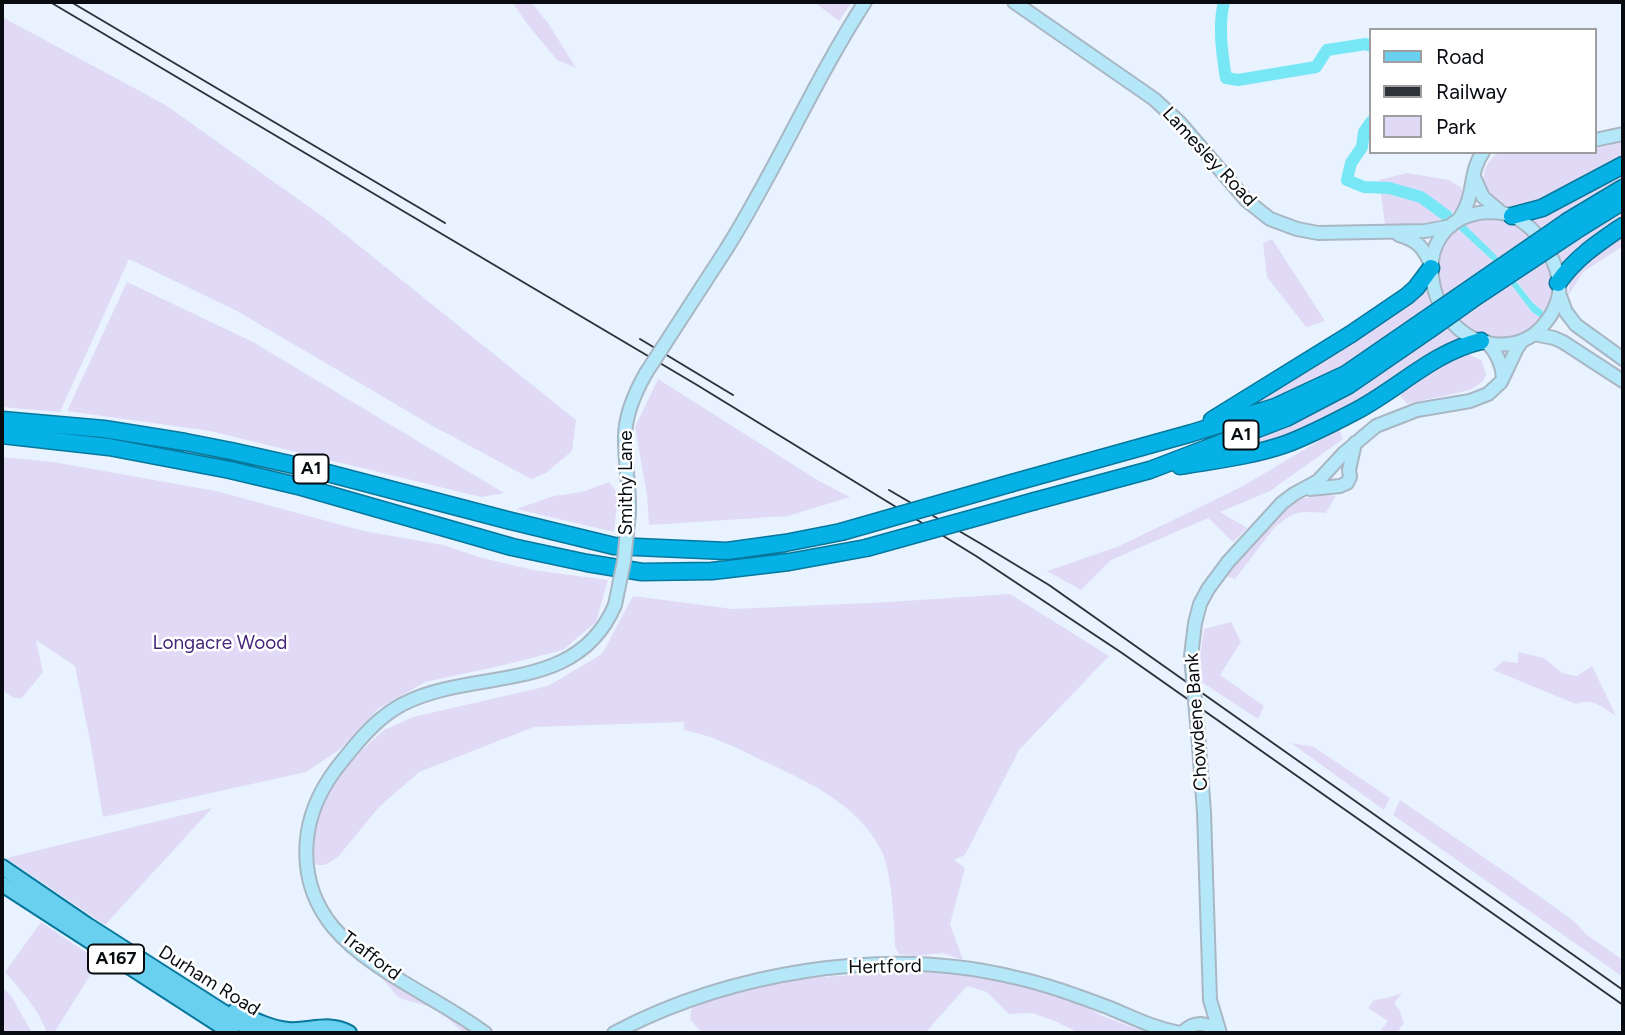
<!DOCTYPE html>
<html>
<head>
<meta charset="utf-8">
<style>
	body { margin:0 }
	#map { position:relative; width:1625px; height:1035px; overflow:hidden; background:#e8f3ff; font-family:Figtree,sans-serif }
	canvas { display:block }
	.frame { position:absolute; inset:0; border:4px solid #080c11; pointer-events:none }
	.legend { position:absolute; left:1369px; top:28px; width:228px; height:126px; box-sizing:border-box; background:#fff; border:2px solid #9c9ea0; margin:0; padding:9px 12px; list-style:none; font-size:21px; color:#080c11 }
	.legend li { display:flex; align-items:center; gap:14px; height:35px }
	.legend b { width:35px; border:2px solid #9c9ea0 }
</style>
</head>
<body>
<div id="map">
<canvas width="1625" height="1035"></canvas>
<div class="frame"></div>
<ul class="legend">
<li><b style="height:9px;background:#6ad0f0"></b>Road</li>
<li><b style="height:9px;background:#2d3339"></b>Railway</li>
<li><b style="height:19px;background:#e0daf6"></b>Park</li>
</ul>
</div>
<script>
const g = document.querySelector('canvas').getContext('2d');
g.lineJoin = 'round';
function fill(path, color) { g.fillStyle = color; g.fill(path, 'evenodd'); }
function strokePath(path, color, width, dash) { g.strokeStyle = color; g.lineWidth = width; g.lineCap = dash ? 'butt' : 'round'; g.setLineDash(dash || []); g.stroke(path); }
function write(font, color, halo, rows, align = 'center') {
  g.font = font + ' Figtree,sans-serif'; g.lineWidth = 5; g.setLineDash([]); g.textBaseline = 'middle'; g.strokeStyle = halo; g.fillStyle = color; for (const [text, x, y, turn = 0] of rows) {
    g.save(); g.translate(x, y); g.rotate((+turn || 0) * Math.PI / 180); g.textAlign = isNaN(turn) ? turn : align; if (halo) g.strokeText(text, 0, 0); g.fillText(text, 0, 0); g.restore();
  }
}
fill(new Path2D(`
	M512 2H531L548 23 576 68 557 60 528 25Z
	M814 2H852L839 21Z
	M2 17 164 104 322 216 576 420 572 451 546 473 531 479 431 425 237 311 129 259 60 412 2 407Z
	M1623 142V160C1592 177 1560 200 1524 206 1489 212 1467 173 1500 152H1595V149Z
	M1623 172V181L1542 229 1529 217Z
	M1407 173 1449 180 1462 188C1464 228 1412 224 1385 224L1379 180Z
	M1623 208V221L1564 267 1557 252Z
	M1489 216 1510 220 1533 235 1499 259 1464 224Z
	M1457 228 1494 262 1443 297C1437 281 1433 263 1441 246 1444 240 1452 234 1457 228Z
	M1623 231V246L1583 272 1568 296 1571 273Z
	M1272 239 1325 321 1306 327 1267 277 1263 243Z
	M1546 259C1555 278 1554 294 1545 313L1532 302 1516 280Z
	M127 282 253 342 504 493 481 497 210 431 67 411Z
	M1511 283 1532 312 1541 318C1516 347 1484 344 1458 319Z
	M1426 288 1431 305 1341 368 1225 421Z
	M1446 327 1461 340 1323 423 1284 437 1217 450 1317 412Z
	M1469 354 1482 361 1486 375 1483 381 1470 390 1407 404 1397 392 1453 357Z
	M658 379 819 481 850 497 788 516 649 525 647 495 635 427Z
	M1339 429 1343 439 1270 491 1220 512 1247 528 1233 542 1208 518 1111 560 1081 590 1047 571 1117 547 1196 509 1243 486Z
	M2 457 53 462 216 491 364 531 443 545 482 558 533 570 608 580 596 622 563 650 500 666 425 682 378 709 339 750 306 772 103 817 90 741 75 666 36 640 43 672 22 698H14L2 690Z
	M609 482 618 494 614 532 516 509 554 496 582 492Z
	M1328 495 1336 496 1326 513C1300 511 1296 510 1275 527L1235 579 1226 576 1247 550 1290 505 1304 498Z
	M1010 594 1109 656 1019 750 965 855 954 860 965 868 950 924 963 960 943 953 914 956 899 954 895 946C894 922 892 871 881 850 857 803 805 780 759 759 735 747 711 735 684 730V722L534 727 419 772 379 807 338 857 325 865H317L311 858 314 824 335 779 350 761 384 730 413 717 548 686 602 654 633 596 733 609 889 602Z
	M1231 622 1241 642 1220 675 1264 706 1258 719 1203 683 1200 656 1204 629Z
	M1518 652 1544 658 1562 673 1577 676 1592 666 1616 716C1603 708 1591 697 1576 704L1493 670 1503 661 1518 663Z
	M1291 743 1314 747 1390 798 1384 810Z
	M1400 800 1514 878 1575 922 1587 935 1623 960V977L1393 815Z
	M212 808 105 925 6 858Z
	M41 922 99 961 54 1033H47C39 1010 21 990 5 972Z
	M347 950 446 1011 468 1028V1033H464L443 1014 427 1006 399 998 379 975Z
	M905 971 953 974 993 980 1029 987 1088 1008 1102 1016 1148 1033H1079L1057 1022 1032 1013 1009 1014 987 992 967 986 925 1033H702L690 1019 691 1010 696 1002 797 979Z
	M2 987 12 997 32 1033H2Z
	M1402 993 1394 1004 1399 1009 1404 1023 1397 1033H1379L1388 1021 1368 1008 1374 1000 1387 998Z`), '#e0daf6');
fill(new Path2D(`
	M1464 224 1495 254 1532 302 1545 313 1541 318 1532 312 1494 262 1457 228Z`), '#77e7f6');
strokePath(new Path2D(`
	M1224 2C1218 25 1222 54 1226 78L1238 80 1316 67 1327 50 1366 44 1371 46
	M1371 122 1364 132 1362 147 1351 163 1347 180 1364 187 1389 188 1421 197 1447 216`), '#77e7f6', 12);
const secondary = new Path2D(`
	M1014 2 1154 99 1180 123 1246 200 1270 219 1297 229 1318 233 1425 231 1451 226
	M1595 140 1623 134
	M1474 177 1483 197 1502 213
	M1486 212C1495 212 1503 212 1512 216 1538 227 1562 265 1559 294 1557 305 1552 315 1545 323 1536 335 1524 342 1509 344 1429 354 1395 221 1486 212Z
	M1459 219C1476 196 1468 173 1483 152
	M1399 235C1417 240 1424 248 1431 265
	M727 248C777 168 814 81 865 2
	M1559 293 1566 312 1576 325 1623 359
	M1534 334 1554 338 1563 342 1623 381
	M1487 342C1497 353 1502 363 1503 377
	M1310 489 1340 486 1347 483 1350 477 1349 470 1355 443
	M629 513C630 489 625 465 625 441 624 417 634 394 646 373
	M1191 656 1195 623 1200 604 1208 589 1228 562 1282 503 1294 494 1318 481 1344 453 1376 426 1417 410 1470 401 1488 394 1501 382 1517 348 1522 341
	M1198 734 1204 812 1210 1000 1220 1033
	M485 1033C437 997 371 972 333 927 297 883 299 825 329 779 336 768 344 759 352 749 367 731 382 715 403 704 476 667 576 696 615 605
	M614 1033C730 972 885 946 1013 977 1046 984 1078 996 1110 1008 1134 1018 1153 1028 1180 1033
	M1182 1033C1195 1020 1206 1022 1220 1033`);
const primary = new Path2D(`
	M2 867 87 925 256 1033
	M2 884 232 1033
	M235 1011C252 1019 269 1028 288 1030 309 1032 329 1021 349 1033`);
const highway = new Path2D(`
	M1512 216 1542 208 1623 165
	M1568 221 1623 188
	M1575 231 1623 201
	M1558 283C1575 258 1598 243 1623 226
	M2 420 104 429 185 442 231 451 316 470 507 520 614 546 727 551 785 543 841 532
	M1212 420 1351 334 1407 296 1416 288 1431 268
	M2 435 109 447 230 470 302 487 512 547 587 563 642 572 712 571 789 562 866 548
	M1180 466C1215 460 1252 456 1286 444 1308 436 1333 423 1354 412 1397 390 1433 352 1481 341
	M1012 483 1192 433 1275 407 1346 374 1423 321
	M1035 501 1150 470 1286 418 1349 385 1429 330`);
strokePath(secondary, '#a9b6c4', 16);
strokePath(primary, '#07779b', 18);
strokePath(highway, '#07779b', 19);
strokePath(secondary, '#b4e8f8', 12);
strokePath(primary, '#6ad0f0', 14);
strokePath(highway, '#06b1e6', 16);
strokePath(new Path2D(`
	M50 2 697 385 976 556 1122 653 1623 1005
	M71 2 445 223
	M640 339 733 395
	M889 490 983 545 1049 585 1623 990`), '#2d3339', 2);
const secondaryBridge = new Path2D(`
	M646 373 727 248
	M615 605 624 561 629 513
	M1191 656 1198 734`);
const highwayBridge = new Path2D(`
	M1423 321 1568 221
	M1429 330 1477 296 1575 231
	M841 532 1012 483
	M866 548 1035 501`);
strokePath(secondaryBridge, '#a9b6c4', 16, []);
strokePath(highwayBridge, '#07779b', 19, []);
strokePath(secondaryBridge, '#b4e8f8', 12);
strokePath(highwayBridge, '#06b1e6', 16);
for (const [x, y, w] of [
	[1241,435,35],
	[311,469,35],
	[116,959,56]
]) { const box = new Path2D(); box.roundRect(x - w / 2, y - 14.5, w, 29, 5); g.fillStyle = '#fff'; g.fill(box); strokePath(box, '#080c11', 2); }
write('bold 18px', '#080c11', null, [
	["A1",1241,435],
	["A1",311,469],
	["A167",116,959]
]);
write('19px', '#080c11', '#fff', [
	["Lamesley Road",1209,157,47],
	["Smithy Lane",626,483,-90],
	["Chowdene Bank",1197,722,-94],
	["Trafford",371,956,37],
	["Hertford",885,967,-1],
	["Durham Road",209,981,32]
]);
write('19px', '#452679', '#fff', [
	["Longacre Wood",220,643]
]);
</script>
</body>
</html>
